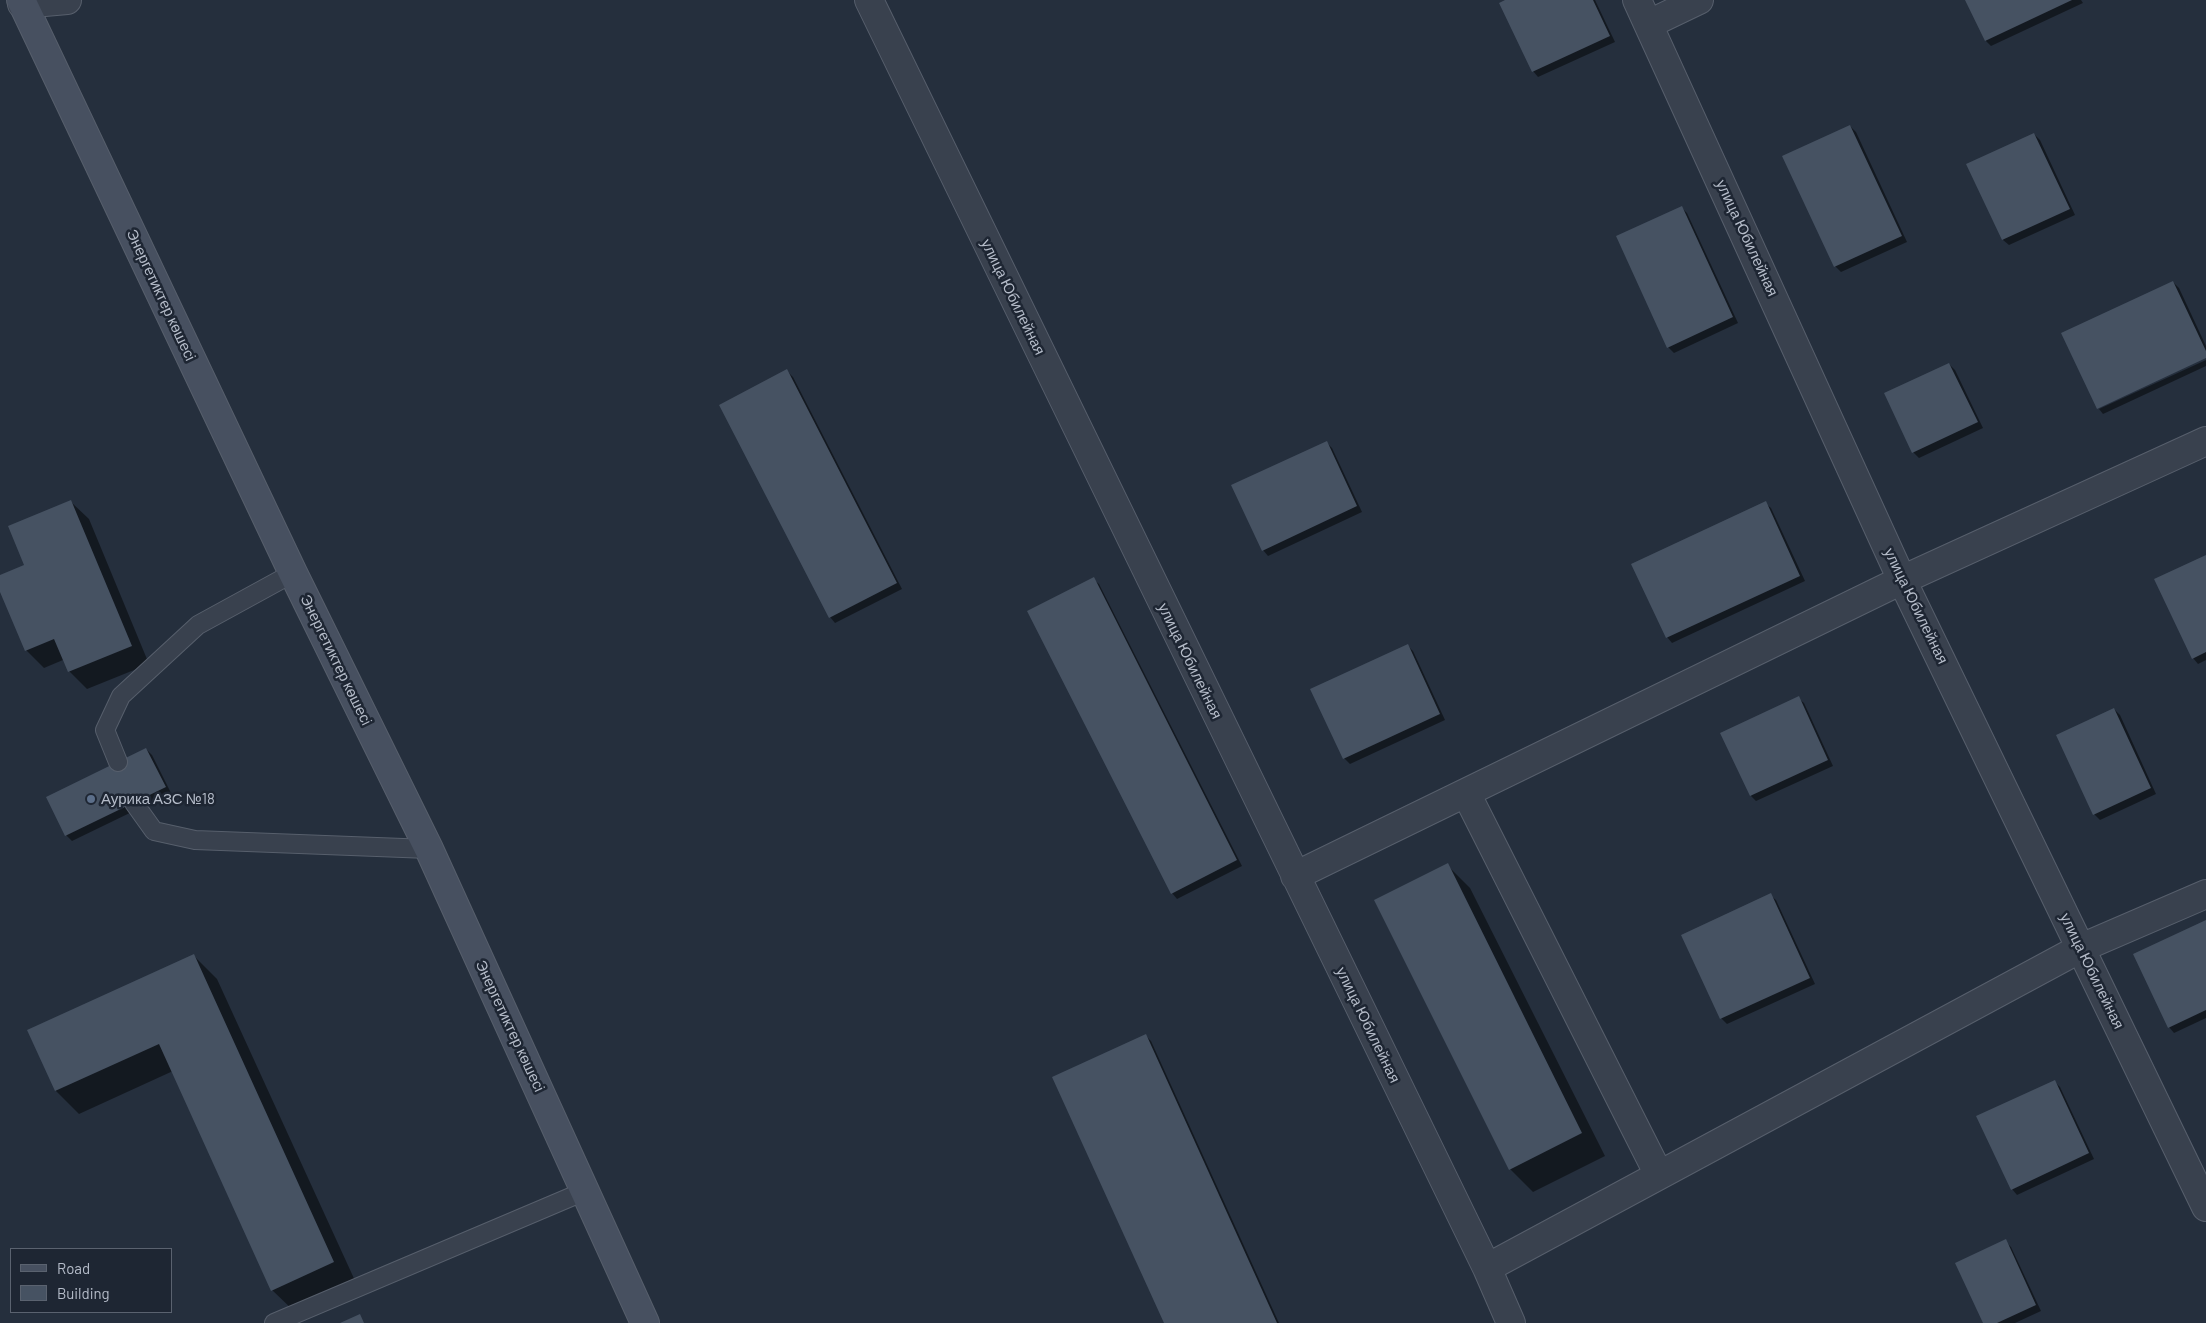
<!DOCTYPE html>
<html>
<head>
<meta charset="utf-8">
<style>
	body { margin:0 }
	#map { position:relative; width:2206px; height:1323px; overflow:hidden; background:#252f3d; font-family:Barlow,sans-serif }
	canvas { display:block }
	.legend { position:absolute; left:10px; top:1248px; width:162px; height:65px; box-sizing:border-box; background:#1e2633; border:1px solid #5a626f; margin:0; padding:6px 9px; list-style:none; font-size:15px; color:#b5bcc9 }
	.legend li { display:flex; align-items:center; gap:10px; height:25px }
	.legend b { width:25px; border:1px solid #5a626f }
</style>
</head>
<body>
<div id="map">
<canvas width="2206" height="1323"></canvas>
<ul class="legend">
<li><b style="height:6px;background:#475060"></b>Road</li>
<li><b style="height:14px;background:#465262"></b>Building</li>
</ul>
</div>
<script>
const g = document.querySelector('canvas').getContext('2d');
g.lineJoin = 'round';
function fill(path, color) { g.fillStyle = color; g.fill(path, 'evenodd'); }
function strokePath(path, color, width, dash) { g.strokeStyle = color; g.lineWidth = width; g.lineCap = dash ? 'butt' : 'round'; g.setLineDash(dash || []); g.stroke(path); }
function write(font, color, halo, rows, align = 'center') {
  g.font = font + ' Barlow,sans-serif'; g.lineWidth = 5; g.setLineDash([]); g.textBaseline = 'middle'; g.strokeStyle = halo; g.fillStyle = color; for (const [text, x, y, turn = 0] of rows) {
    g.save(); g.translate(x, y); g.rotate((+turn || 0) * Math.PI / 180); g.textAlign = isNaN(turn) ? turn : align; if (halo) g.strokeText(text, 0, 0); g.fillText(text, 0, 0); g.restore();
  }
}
fill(new Path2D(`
	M1508 0H1595L1615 42 1538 77 1533 71Z
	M1967 0H2081L2083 3 1991 46 1986 41Z
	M1850 126 1856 132 1907 242 1841 272 1835 266Z
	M2034 134 2040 140 2075 215 2009 245 2003 240Z
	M1681 207 1687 213 1738 323 1674 353 1668 347Z
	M2173 282 2179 288 2206 346V357Z
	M2206 360V366L2103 414 2099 409Z
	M1949 364 1955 370 1983 428 1919 458 1913 452Z
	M787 371 793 377 902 589 835 623 830 617Z
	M1326 442 1332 448 1362 512 1268 556 1263 550Z
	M71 502 89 519 149 664 87 689 69 671 63 660 44 668 26 650 0 589V576L26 566Z
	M1765 503 1771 508 1805 581 1672 643 1667 637Z
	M2206 556V660L2198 664 2193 658Z
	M1093 579 1099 584 1242 866 1177 899 1172 893Z
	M1407 645 1413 651 1445 720 1350 764 1344 758Z
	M1798 698 1804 703 1833 766 1756 801 1751 796Z
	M2114 709 2120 715 2156 794 2100 820 2094 814 2058 736Z
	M146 749 152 755 171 793 72 841 66 835Z
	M1447 865 1470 888 1605 1156 1533 1192 1510 1169Z
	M1770 895 1776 900 1815 984 1727 1024 1721 1018Z
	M2206 922V1018L2174 1033 2169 1027Z
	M194 956 217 979 357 1285 296 1313 272 1290 173 1071 79 1114 56 1091 28 1031Z
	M1146 1036 1151 1041 1279 1323H1165Z
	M2054 1081 2060 1087 2094 1159 2017 1195 2012 1189Z
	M2005 1241 2011 1247 2041 1311 2015 1323H1984Z`), '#0007');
fill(new Path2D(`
	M1505 0H1593L1610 36 1532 72 1499 3Z
	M1965 0H2072L1985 41Z
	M1850 125 1902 236 1834 267 1782 156Z
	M2034 133 2070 209 2002 240 1966 164Z
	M1682 206 1733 317 1667 348 1616 236Z
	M2173 281 2206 351V358L2097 409 2061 333Z
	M1949 363 1978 422 1912 453 1884 393Z
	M787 369 897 583 829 618 719 405Z
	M1327 441 1357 506 1262 551 1231 485Z
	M71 500 132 646 68 672 54 639 25 651 0 592V575L24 565 8 526Z
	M1766 501 1800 576 1666 638 1631 564Z
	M2206 555V652L2192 659 2154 579Z
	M1094 577 1237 860 1171 894 1027 611Z
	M1408 644 1440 714 1343 759 1310 689Z
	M1799 696 1828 760 1750 796 1720 733Z
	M2114 708 2151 788 2093 815 2056 735Z
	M146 748 166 787 65 836 46 797Z
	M1448 863 1582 1133 1509 1170 1374 900Z
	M1771 893 1810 978 1720 1019 1681 935Z
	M2206 920V1010L2168 1028 2133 954Z
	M194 954 334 1262 271 1291 159 1044 55 1091 27 1030Z
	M1146 1034 1277 1323H1164L1052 1077Z
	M2055 1080 2089 1153 2011 1190 1976 1116Z
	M2006 1239 2036 1305 1997 1323H1983L1955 1263Z
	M360 1314 364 1323H340Z`), '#465262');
const service = new Path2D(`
	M118 762 105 730 121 696 198 625 293 573
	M134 803 154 831 195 840 429 849
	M274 1323 585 1191`);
const minor = new Path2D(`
	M869 0 1487 1268 1511 1323
	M1637 0 1902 580 2206 1207
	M1649 24 1699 0
	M1466 793 1659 1175
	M1295 876 1902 580 2206 441
	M1487 1268 2081 948 2206 894`);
const tertiary = new Path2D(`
	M22 4 67 0`);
const secondary = new Path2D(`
	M21 0 293 573 429 849 645 1323`);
strokePath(service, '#575f6c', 20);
strokePath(minor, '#575f6c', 30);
strokePath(tertiary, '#575f6c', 30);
strokePath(secondary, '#575f6c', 30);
strokePath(service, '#39414e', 18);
strokePath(minor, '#39414e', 28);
strokePath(tertiary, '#39414e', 28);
strokePath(secondary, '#475060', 28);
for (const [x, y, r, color] of [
	[91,799,5,"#5c6f8a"]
]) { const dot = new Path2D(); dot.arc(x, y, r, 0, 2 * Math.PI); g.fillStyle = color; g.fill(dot); strokePath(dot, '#1e2633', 2); }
write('15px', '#b5bcc9', '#1e2633', [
	["улица Юбилейная",1747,238,65],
	["Энергетиктер көшесі",161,295,65],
	["улица Юбилейная",1013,297,64],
	["улица Юбилейная",1916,606,64],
	["Энергетиктер көшесі",336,660,64],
	["улица Юбилейная",1190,661,64],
	["улица Юбилейная",2092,971,64],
	["улица Юбилейная",1368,1025,64],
	["Энергетиктер көшесі",510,1026,65]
]);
write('15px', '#b5bcc9', '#1e2633', [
	["Аурика АЗС №18",101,799]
], 'left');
</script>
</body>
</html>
